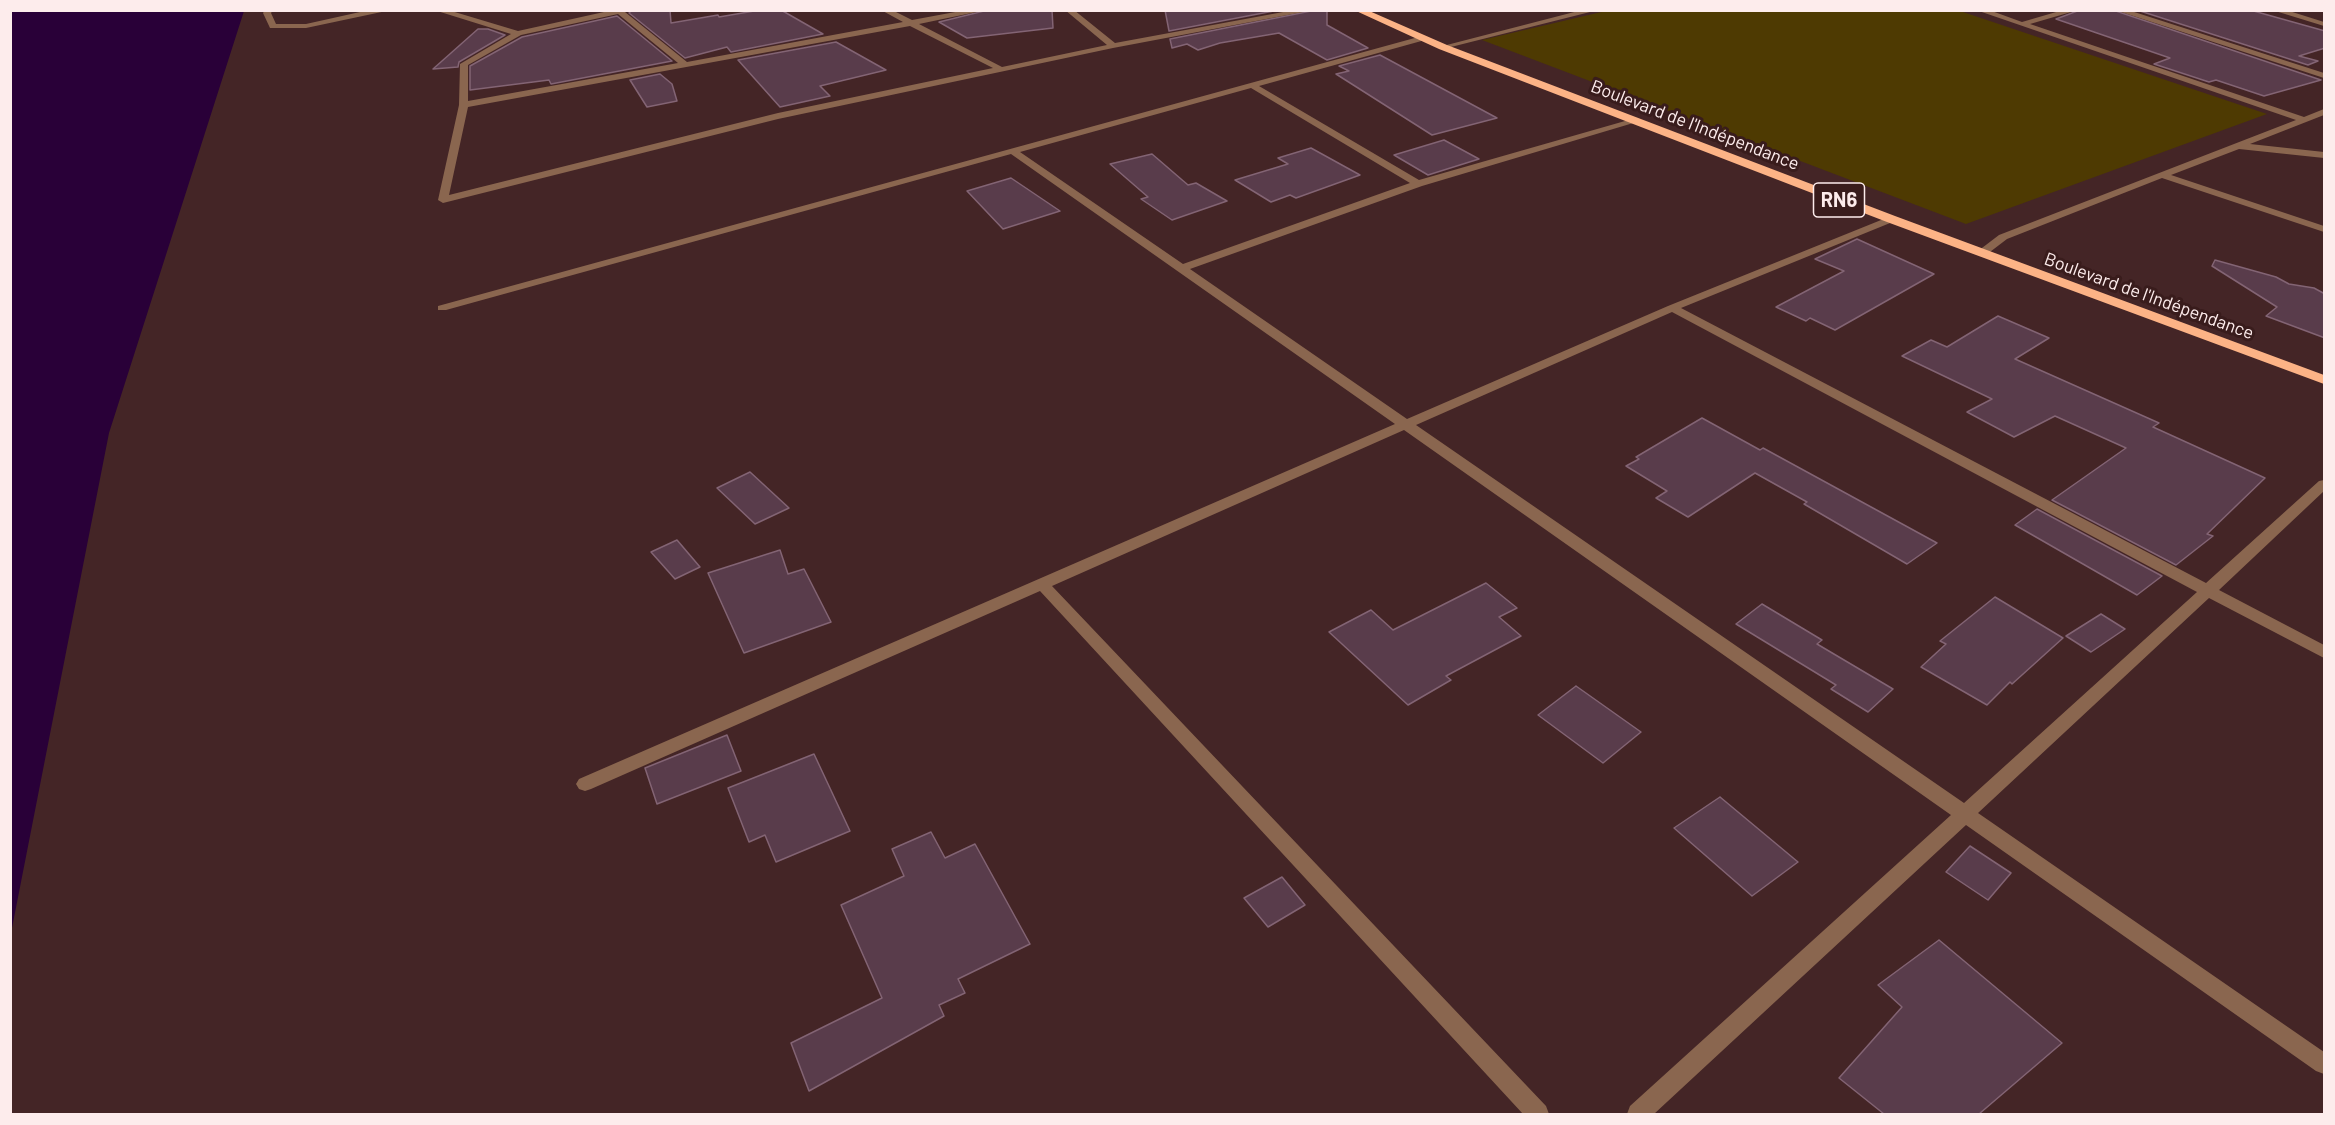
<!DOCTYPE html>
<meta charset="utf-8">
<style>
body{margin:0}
#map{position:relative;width:2335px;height:1125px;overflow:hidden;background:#442526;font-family:Barlow,sans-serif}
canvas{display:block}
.frame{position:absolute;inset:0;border:12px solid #fdecec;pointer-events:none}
</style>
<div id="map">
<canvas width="2335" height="1125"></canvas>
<div class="frame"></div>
</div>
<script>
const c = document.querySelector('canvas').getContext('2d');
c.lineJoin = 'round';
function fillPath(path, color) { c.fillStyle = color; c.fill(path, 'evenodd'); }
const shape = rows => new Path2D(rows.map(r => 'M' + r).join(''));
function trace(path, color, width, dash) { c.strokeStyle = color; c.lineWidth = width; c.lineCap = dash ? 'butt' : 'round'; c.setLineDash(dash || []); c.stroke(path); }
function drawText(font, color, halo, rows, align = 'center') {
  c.font = font + ' Barlow,sans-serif'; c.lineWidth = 6; c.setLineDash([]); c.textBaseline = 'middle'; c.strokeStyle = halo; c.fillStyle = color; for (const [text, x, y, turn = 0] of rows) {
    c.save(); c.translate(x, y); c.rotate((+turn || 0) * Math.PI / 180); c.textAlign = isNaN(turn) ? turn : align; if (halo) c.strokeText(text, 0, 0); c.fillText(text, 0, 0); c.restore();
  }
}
const green = shape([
 [1610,10,1960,11,2267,114,1966,224,1482,40]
]);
const water = shape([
 [11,10,244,11,109,433,11,933]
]);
const building = shape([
 [632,10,670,10,671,23,718,15,719,17,760,10,781,10,823,34,731,52,727,47,685,58,629,13,632,10],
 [988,10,1052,10,1053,28,967,38,939,22,988,10],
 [1165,10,1279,10,1169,31,1165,10],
 [1316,10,1327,10,1327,25,1368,48,1327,60,1279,33,1220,43,1198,50,1187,44,1172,48,1170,39,1316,10],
 [2080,10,2113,10,2321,80,2264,96,2216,80,2209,82,2154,64,2170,58,2056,19,2080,10],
 [2137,10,2250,10,2325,31,2325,48,2299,56,2318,61,2308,65,2137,10],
 [617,16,672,61,551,84,549,80,470,90,470,66,522,37,617,16],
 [478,29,488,29,505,35,459,62,458,67,433,69,478,29],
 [836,42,886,70,820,86,830,96,780,107,738,60,836,42],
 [1380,55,1497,118,1432,135,1336,74,1349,71,1339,66,1380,55],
 [660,74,672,84,677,101,647,107,630,80,660,74],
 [1444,140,1479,159,1428,175,1394,155,1444,140],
 [1311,148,1360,175,1296,198,1290,195,1271,202,1235,180,1288,164,1278,158,1311,148],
 [1152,154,1188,185,1196,183,1227,201,1172,220,1141,199,1148,197,1110,164,1152,154],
 [1011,178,1060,211,1003,229,967,191,1011,178],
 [1857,239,1934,274,1835,330,1810,318,1806,321,1776,307,1844,271,1815,259,1857,239],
 [2215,260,2276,277,2289,284,2314,288,2325,294,2325,338,2266,316,2277,307,2212,266,2215,260],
 [1998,316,2049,338,2015,359,2159,423,2153,427,2265,478,2207,534,2213,536,2176,565,2052,500,2126,448,2055,416,2014,437,1967,412,1992,399,1902,356,1931,340,1947,347,1998,316],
 [1702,418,1760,450,1763,448,1937,543,1907,564,1804,504,1807,502,1755,473,1688,517,1656,498,1667,491,1626,466,1639,459,1636,457,1702,418],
 [750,472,789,508,755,524,717,488,750,472],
 [2037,509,2162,576,2137,595,2015,525,2037,509],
 [677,540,700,567,675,579,651,552,677,540],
 [780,550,788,574,804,569,831,622,744,653,708,573,780,550],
 [1486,583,1517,608,1499,617,1521,636,1446,676,1451,680,1408,705,1329,632,1371,610,1393,630,1486,583],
 [1995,597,2063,638,2012,684,2010,682,1987,705,1921,667,1946,644,1940,641,1995,597],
 [1762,604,1822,640,1817,644,1893,689,1868,712,1831,689,1836,685,1736,624,1762,604],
 [2101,614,2125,629,2091,652,2066,636,2101,614],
 [1576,686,1641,732,1603,763,1538,715,1576,686],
 [727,735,741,771,657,804,645,768,727,735],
 [814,754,850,831,776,862,765,835,749,842,728,788,814,754],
 [1720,797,1798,862,1752,896,1674,828,1720,797],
 [931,832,945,858,975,844,1030,944,958,979,965,993,939,1005,944,1016,809,1091,791,1043,882,998,841,905,904,876,892,849,931,832],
 [1970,846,2011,873,1988,900,1946,872,1970,846],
 [1282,877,1305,905,1268,927,1244,898,1282,877],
 [1939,940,2062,1043,1979,1114,1884,1114,1839,1078,1902,1007,1878,985,1939,940]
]);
const street = shape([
 [265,10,273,10,271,13,276,24,306,24,369,10,391,10,306,28,270,28,263,13,265,10],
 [434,10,448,10,518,31,613,10,630,10,625,12,687,62,903,22,881,10,892,10,912,20,966,10,986,10,919,24,1002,67,1107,45,1065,10,1074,10,1115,43,1294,10,1314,10,1113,48,778,119,443,203,438,200,459,105,460,64,511,34,434,10],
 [618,14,678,63,468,101,468,65,521,35,618,14],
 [910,26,993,68,778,113,449,195,468,107,910,26],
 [1582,10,1598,10,1443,49,1439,47,1582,10],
 [1976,10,1989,10,2022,22,2063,10,2078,10,2030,24,2304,117,2324,109,2324,115,2250,144,2324,152,2324,158,2239,149,2171,175,2324,226,2324,232,2162,178,2007,239,1986,255,1978,255,1978,251,1999,235,2296,120,1976,10],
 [2115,10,2128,10,2324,73,2324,78,2115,10],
 [2272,10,2286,10,2324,22,2324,26,2272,10],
 [1422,36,1425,36,1425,40,1259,86,1419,180,1632,119,1640,121,1422,186,1190,269,1407,419,1668,306,1891,216,1896,219,1895,221,1681,308,2206,583,2319,481,2324,480,2324,491,2219,590,2324,645,2324,658,2209,598,1978,813,2324,1052,2324,1074,2316,1071,1966,825,1654,1114,1627,1114,1630,1106,1951,815,1404,430,1052,586,1546,1106,1549,1114,1523,1114,1040,591,591,789,585,791,579,789,576,784,579,779,1395,424,1011,154,446,310,438,310,438,306,1422,36],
 [1251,88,1410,183,1183,264,1020,152,1251,88],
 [1672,312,2197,592,1964,803,1416,425,1672,312]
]);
const highway = shape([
 [1354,10,1367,10,1447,45,1895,216,2324,375,2324,384,1887,222,1439,49,1354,10]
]);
const farStreetnames = [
 ["Boulevard de l'Indépendance",1695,125,21],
 ["Boulevard de l'Indépendance",2149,296,20]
];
const shields = [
 [1839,200,51]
];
const shieldNames = [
 ["RN6",1839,200]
];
fillPath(green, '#4e3a02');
fillPath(water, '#290038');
fillPath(building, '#593c4b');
trace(building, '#836474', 1.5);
fillPath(street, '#8a664f');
fillPath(highway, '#fcb386');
drawText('18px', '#fdecec', '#391c1c', farStreetnames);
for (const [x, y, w] of shields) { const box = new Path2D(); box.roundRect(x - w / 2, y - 17, w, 34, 4.5); c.fillStyle = '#391c1c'; c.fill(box); trace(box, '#fdecec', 1.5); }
drawText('bold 20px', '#fdecec', null, shieldNames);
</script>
